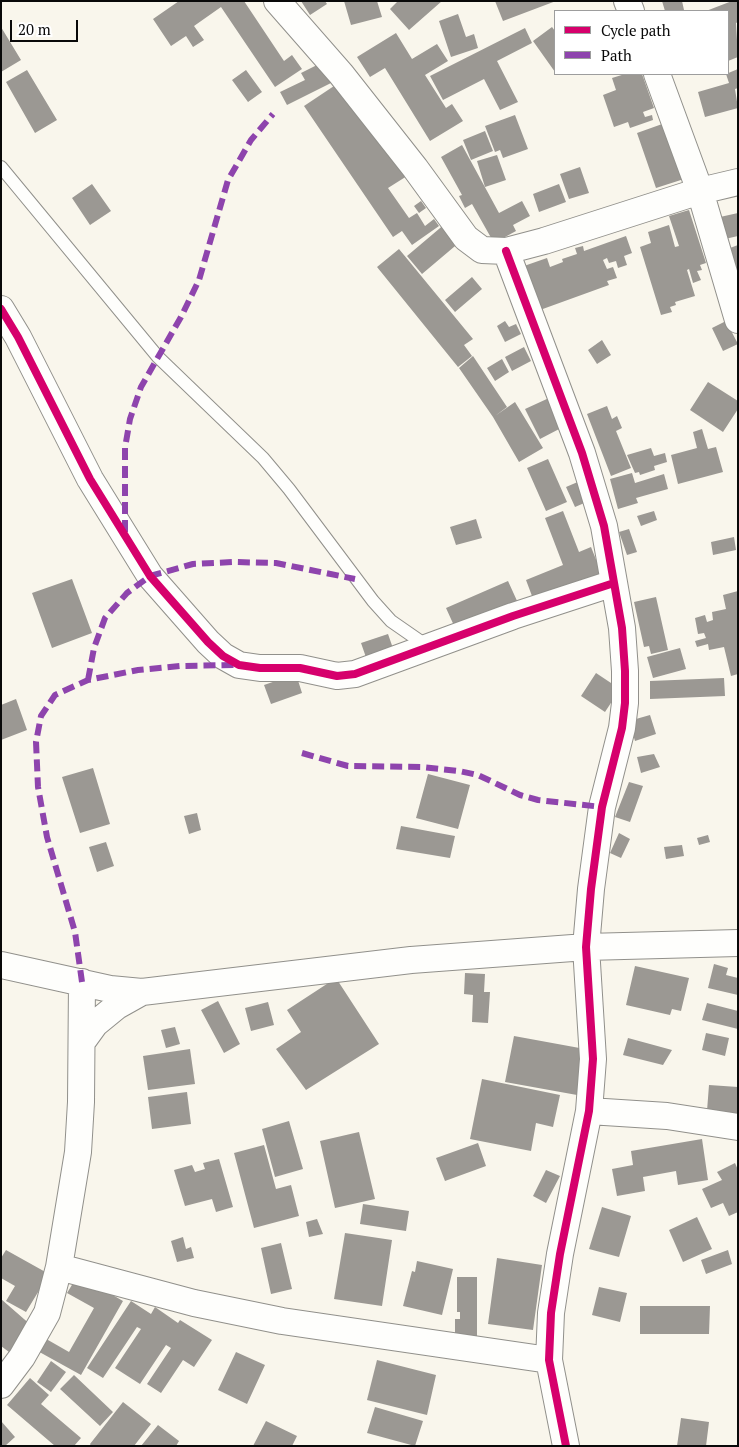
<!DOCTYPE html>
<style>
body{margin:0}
#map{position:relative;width:739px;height:1447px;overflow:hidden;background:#f9f6ec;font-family:"PT Serif",serif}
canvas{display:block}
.frame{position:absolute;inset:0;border:2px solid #090909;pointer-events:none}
.legend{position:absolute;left:554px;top:10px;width:175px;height:65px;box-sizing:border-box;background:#fff;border:1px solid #9d9d9d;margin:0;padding:6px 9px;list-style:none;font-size:15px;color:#090909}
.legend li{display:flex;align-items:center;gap:10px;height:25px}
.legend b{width:25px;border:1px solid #9d9d9d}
.scale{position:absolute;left:10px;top:20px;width:68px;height:22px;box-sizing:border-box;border:2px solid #090909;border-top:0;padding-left:6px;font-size:15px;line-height:18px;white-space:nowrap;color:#090909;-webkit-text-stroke:4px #fff;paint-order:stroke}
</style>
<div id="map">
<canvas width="739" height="1447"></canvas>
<div class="frame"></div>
<ul class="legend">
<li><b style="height:6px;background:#d6006c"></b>Cycle path</li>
<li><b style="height:6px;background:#8e44ad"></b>Path</li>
</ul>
<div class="scale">20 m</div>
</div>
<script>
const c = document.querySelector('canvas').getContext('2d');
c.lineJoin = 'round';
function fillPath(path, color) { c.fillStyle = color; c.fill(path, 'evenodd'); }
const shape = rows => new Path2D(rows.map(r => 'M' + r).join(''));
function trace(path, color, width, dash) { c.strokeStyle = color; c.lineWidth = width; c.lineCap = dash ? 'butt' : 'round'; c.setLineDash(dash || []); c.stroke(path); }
const building = shape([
 [179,1,244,1,284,61,292,55,302,69,275,87,221,7,194,26,204,40,193,47,186,36,171,46,153,19],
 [301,1,325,1,327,4,310,15],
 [344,1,377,1,382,17,351,25],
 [398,1,442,1,409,30,390,9],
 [495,1,556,1,503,21],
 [662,1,682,1,684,10,665,11],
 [732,1,738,1,738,22,736,23,738,57,728,61,728,11,706,11],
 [458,14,466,37,474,34,478,48,451,57,439,21],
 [1,27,21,60,1,72],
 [552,27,555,31,555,72,533,41],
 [525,28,532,43,497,61,518,102,500,110,484,79,443,100,430,76],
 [396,33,412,59,437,44,448,61,425,75,446,108,452,104,463,121,430,141,385,68,370,77,357,57],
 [323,62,333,82,287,105,280,92,305,80,301,73],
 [738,69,738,88,735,89,738,108,705,117,698,92,729,83,726,74],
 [27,70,57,120,35,133,6,82],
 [246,70,262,92,248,102,232,80],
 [625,74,642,74,654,108,643,112,645,117,652,115,653,120,630,128,628,122,614,127,603,95,616,90,612,78],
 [337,84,365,125,370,121,407,176,388,188,409,218,417,213,425,226,434,219,439,226,412,245,402,231,393,237,304,106],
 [515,115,528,149,503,158,500,150,495,152,485,126],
 [665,123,684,179,656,188,637,133],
 [485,131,493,151,471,160,463,140],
 [462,145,499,213,522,201,530,216,513,225,516,231,494,243,472,204,465,208,459,196,462,195,441,157],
 [497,155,506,180,485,187,477,161],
 [580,167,589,193,569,199,560,174],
 [92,184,111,211,90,225,72,198],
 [559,184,566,202,539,212,533,194],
 [421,201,426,208,419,213,414,206],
 [689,210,706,263,700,265,702,270,697,271,701,280,693,283,689,269,687,270,695,296,675,302,676,305,670,307,672,312,661,315,640,247,651,243,648,232,669,225,675,247,679,246,669,216],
 [738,213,738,236,725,239,720,217],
 [446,223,461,241,422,274,407,256],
 [626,236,632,253,624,256,627,265,618,268,616,261,609,263,607,258,603,260,607,269,613,267,617,278,607,281,609,285,540,310,524,266,547,258,550,267,563,262,562,259,577,254,575,248,583,246,584,251],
 [738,245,738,271,737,271,730,248],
 [399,249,473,339,464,345,472,356,458,367,377,267],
 [472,277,482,289,455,312,445,300],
 [505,321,509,327,516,324,521,334,505,342,497,326],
 [726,321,738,344,723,351,712,328],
 [602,340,611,355,597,364,588,350],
 [524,347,531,361,512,371,505,357],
 [473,356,507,407,495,416,515,402,543,448,519,462,493,417,459,368],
 [502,359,509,372,495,381,487,368],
 [708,382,738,401,738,409,723,432,690,410],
 [549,398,563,427,540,439,525,409],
 [607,406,612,419,617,416,622,428,616,431,631,468,611,476,587,414],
 [702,429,708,449,716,447,723,472,678,484,671,455,697,448,693,432],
 [651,448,654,456,665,453,667,462,654,466,655,470,640,475,639,472,635,473,627,455],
 [548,459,567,502,546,511,527,468],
 [632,473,635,483,664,474,668,489,636,498,638,503,618,509,610,479],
 [580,481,589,501,575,507,566,487],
 [563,511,579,552,591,547,603,577,535,604,526,580,563,565,545,518],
 [654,511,657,520,641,526,637,516],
 [476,519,482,538,456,545,450,527],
 [629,529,637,552,627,555,619,532],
 [734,537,736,550,713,555,711,542],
 [72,579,92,633,52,648,32,593],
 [508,581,518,603,456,630,446,608],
 [738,591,738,674,731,676,724,647,709,650,708,644,697,647,695,641,706,638,704,633,698,634,695,618,705,615,707,622,713,620,712,612,726,609,723,595],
 [656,597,668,650,651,654,649,646,644,647,634,602],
 [388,634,395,654,368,663,361,643],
 [680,648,686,669,653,678,647,657],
 [596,673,620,689,605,712,581,696],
 [296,674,302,693,271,704,264,685],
 [724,678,725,696,650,699,650,681],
 [16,699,27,730,1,740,1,705],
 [650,715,656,734,635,741,629,721],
 [654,754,660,767,641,773,637,757],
 [93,768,110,824,80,833,62,777],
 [428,774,470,785,458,829,416,818],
 [629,782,643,786,630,822,615,817],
 [197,813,201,830,189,834,184,816],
 [401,826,455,836,450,858,396,849],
 [619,833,630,839,621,858,610,853],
 [708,835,710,842,699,845,697,838],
 [106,842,114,866,97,872,89,847],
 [682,845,684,856,666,859,664,847],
 [714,964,728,968,726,975,738,978,738,995,708,988],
 [635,966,689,978,681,1011,672,1009,670,1015,626,1005],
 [465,973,485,974,484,992,490,992,488,1023,472,1022,473,995,464,994],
 [336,978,379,1044,306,1090,276,1049,301,1032,287,1010],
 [218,1001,240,1044,224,1053,201,1010],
 [268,1002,274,1025,251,1031,245,1008],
 [707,1003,738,1011,738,1029,702,1020],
 [175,1027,180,1044,166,1048,161,1030],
 [706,1033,729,1038,725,1056,702,1050],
 [514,1036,585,1049,577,1095,505,1082],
 [628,1038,672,1050,663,1065,623,1055],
 [190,1049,195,1084,148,1090,143,1056],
 [482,1079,560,1095,553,1127,536,1123,531,1151,470,1139],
 [709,1085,738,1087,738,1114,707,1111],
 [187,1092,191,1124,152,1129,148,1097],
 [289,1121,303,1169,275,1177,262,1129],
 [359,1132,375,1199,335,1208,320,1141],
 [702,1139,708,1180,678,1185,676,1171,643,1177,645,1191,617,1196,612,1169,633,1165,631,1151],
 [478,1143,486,1166,445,1181,436,1158],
 [264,1145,276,1189,291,1185,299,1216,254,1228,234,1153],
 [219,1159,233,1207,216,1212,212,1199,185,1206,174,1170,192,1165,195,1172,205,1169,203,1163],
 [735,1163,738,1170,738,1212,729,1216,723,1203,711,1208,702,1189,722,1180,717,1172],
 [546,1170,560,1176,546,1203,533,1196],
 [363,1204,409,1211,406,1231,360,1224],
 [602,1207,631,1216,619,1257,589,1249],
 [697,1217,712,1249,683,1262,669,1230],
 [317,1219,323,1234,309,1237,306,1222],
 [345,1233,392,1240,382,1306,334,1299],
 [183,1237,186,1249,191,1247,194,1258,177,1262,171,1241],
 [281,1243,292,1289,271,1294,261,1248],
 [6,1250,49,1274,26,1312,6,1301,15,1286,1,1278,1,1258],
 [728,1250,732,1264,706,1274,701,1260],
 [497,1258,542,1265,533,1330,488,1324],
 [417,1261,453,1269,442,1315,403,1306,412,1271,415,1272],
 [78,1275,123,1301,81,1375,34,1349,41,1336,69,1352,94,1308,67,1293],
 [457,1277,477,1277,477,1336,455,1336,455,1319,460,1319,460,1312,457,1312],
 [599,1287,627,1293,620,1322,592,1315],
 [1,1299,32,1326,9,1352,1,1346],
 [131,1301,151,1314,155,1307,178,1323,180,1320,212,1340,194,1367,183,1360,161,1393,147,1384,171,1348,166,1345,140,1384,115,1368,141,1329,137,1327,103,1378,87,1368],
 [640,1306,710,1306,709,1334,640,1334],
 [236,1352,265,1365,247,1404,218,1390],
 [377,1360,436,1375,427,1415,367,1400],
 [51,1361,66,1372,51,1392,37,1382],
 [74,1375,113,1412,100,1426,60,1389],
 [30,1378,49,1395,41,1404,81,1438,74,1446,55,1446,7,1405],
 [123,1402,151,1424,134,1446,91,1446,90,1444],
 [375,1407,423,1421,415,1446,367,1433],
 [681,1418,709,1422,706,1446,677,1446],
 [1,1421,15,1437,5,1446,1,1446],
 [266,1421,297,1436,292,1446,253,1446],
 [158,1425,179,1441,176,1446,141,1446]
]);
const service = shape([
 [1,167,158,357,263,458,289,489,373,601,391,621,427,646]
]);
const minor = shape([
 [277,1,341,74,415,168,466,238,482,250,506,251,544,241,700,191,738,182],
 [627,1,631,11],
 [657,74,700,191,738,320],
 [506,251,582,453,604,526,622,628,625,671,625,703,622,728,602,807,591,889,586,947,593,1059,589,1111,560,1254,551,1313,549,1360,566,1446],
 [1,309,18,337,90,479,150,576,208,642,223,656,239,665,260,668,300,668,337,676,355,674,513,616,614,583],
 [1,965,110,989,142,992,411,960,586,947,738,943],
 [82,1042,95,1024,117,1006,142,992],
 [589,1111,667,1116,738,1127],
 [59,1267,194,1303,282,1321,549,1360],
 [1,1385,22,1357,47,1313,59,1267,78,1152,81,1102,82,982]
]);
const quiet = shape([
 [125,532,125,448,130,419,141,387,181,317,199,280,228,180,251,140,273,114],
 [88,680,94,648,105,618,127,593,150,576,193,564,234,562,276,563,355,579],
 [302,753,348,766,421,767,459,771,478,775,520,795,538,800,602,807],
 [82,982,75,932,47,837,38,787,36,742,41,716,55,695,88,680,138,670,180,666,234,665]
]);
const cycleway = shape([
 [506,251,582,453,604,526,622,628,625,671,625,703,622,728,602,807,591,889,586,947,593,1059,589,1111,560,1254,551,1313,549,1360,566,1446],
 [1,309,18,337,90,479,150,576,208,642,223,656,239,665,260,668,300,668,337,676,355,674,513,616,614,583]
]);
fillPath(building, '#9b9893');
trace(service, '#91908b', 14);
trace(minor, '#91908b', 28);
trace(service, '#fefefc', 12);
trace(minor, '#fefefc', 26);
trace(quiet, '#8e44ad', 6, [12, 6]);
trace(cycleway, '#d6006c', 8);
</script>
